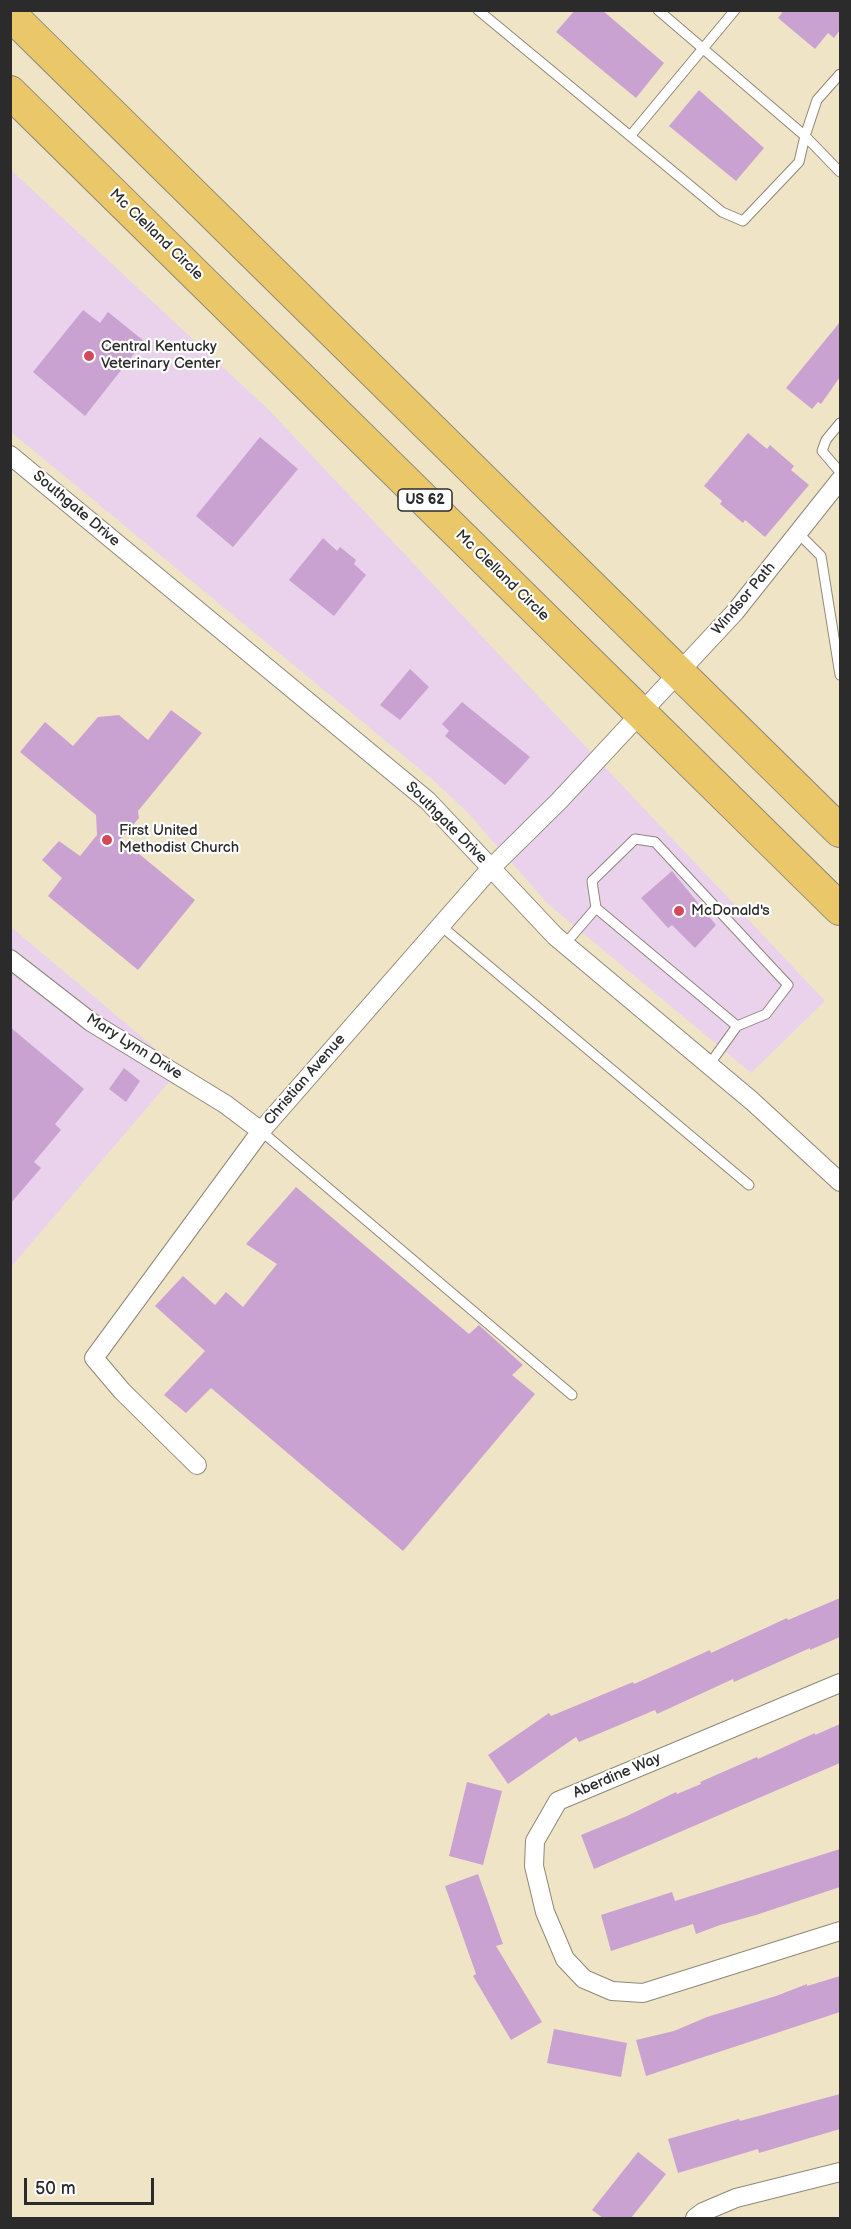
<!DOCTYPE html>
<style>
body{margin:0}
#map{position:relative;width:851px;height:2229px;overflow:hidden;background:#f0e4c7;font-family:"Balsamiq Sans",sans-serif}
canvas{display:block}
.frame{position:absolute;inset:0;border:12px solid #2b2b2b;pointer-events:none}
.scale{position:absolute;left:24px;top:2178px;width:130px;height:27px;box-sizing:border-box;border:3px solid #2b2b2b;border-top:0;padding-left:8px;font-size:18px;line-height:21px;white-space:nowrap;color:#2b2b2b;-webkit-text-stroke:4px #fff;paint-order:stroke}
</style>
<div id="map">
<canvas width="851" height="2229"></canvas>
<div class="frame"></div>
<div class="scale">50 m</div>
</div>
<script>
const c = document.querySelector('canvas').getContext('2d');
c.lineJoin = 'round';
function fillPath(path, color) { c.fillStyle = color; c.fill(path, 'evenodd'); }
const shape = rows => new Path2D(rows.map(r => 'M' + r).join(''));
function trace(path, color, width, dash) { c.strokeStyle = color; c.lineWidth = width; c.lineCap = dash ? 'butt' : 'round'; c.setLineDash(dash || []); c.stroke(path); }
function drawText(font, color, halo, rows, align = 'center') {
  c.font = font + ' "Balsamiq Sans",sans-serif'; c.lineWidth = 4.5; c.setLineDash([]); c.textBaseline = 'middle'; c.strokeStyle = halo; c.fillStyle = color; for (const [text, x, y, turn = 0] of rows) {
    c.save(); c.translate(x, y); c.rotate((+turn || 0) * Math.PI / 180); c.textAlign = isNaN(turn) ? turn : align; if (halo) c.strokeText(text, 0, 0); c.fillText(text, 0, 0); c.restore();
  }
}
const built = shape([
 [10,169,270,411,825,1001,751,1073,548,904,467,812,433,780,11,432],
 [11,927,180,1069,11,1267]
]);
const building = shape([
 [575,10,602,10,664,63,636,98,556,32],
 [784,10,840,10,840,30,834,38,828,33,815,49,778,18],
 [699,90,764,148,736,181,669,126],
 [83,310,100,323,108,312,144,341,85,416,33,372],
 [840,322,840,377,821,404,818,402,812,409,786,388],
 [748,433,767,449,770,445,794,466,791,470,809,485,765,537,745,520,743,523,720,504,722,501,704,486],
 [260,437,298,469,233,547,196,516],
 [323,538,337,551,340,547,356,560,354,564,366,575,334,616,289,580],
 [410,669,429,687,400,720,380,705],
 [462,702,530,757,505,785,445,736,449,731,442,724],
 [171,710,202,733,138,811,139,818,121,839,195,900,138,970,48,896,62,878,42,860,59,841,80,856,97,835,96,815,20,752,45,722,73,746,98,717,119,715,148,740],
 [672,871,716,925,695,948,672,925,668,928,641,898],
 [10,1027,84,1089,55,1124,61,1130,34,1162,41,1168,10,1204],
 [124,1068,140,1081,126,1102,109,1089],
 [296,1187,469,1334,479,1325,523,1365,512,1375,535,1394,403,1551,211,1388,186,1413,164,1395,205,1351,155,1306,183,1276,215,1305,226,1292,243,1307,277,1264,246,1244],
 [840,1598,840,1637,810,1650,810,1648,734,1682,733,1679,657,1714,655,1710,579,1742,576,1737,508,1784,488,1755,549,1713,551,1716,633,1682,634,1684,710,1650,711,1653,787,1618,788,1620],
 [840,1724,840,1763,594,1869,581,1835,627,1816,676,1792,677,1794,701,1784,700,1782,757,1757,758,1759,815,1733,815,1735],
 [467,1782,502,1791,483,1865,449,1856],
 [840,1849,840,1887,756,1915,720,1925,696,1934,693,1924,611,1951,601,1915,672,1892,675,1901],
 [478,1874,503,1944,496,1946,542,2022,511,2040,473,1976,476,1974,445,1886],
 [840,1976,840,2012,646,2076,636,2040,674,2031,707,2017,776,1996,807,1984,807,1986],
 [554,2029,627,2043,621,2077,547,2063],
 [840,2094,840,2129,759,2153,758,2149,678,2173,668,2139,739,2119,740,2121],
 [638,2152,666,2174,631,2218,603,2218,592,2210]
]);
const service = shape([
 [478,10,722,212,743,221,799,162,805,136,817,100,840,74],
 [658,10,805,136,840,172],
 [631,135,735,10],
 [840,423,826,440,822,451,840,472],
 [798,533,821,556,840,675],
 [596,908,737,1026],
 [440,925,749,1185],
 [565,944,596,908,592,881,635,839,655,842,788,985,766,1014,737,1026,709,1065],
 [261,1131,572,1395]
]);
const minor = shape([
 [10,455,428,801,555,936,752,1101,840,1182],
 [10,959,91,1022,225,1104,261,1131],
 [197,1465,122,1391,94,1358,261,1131,491,868,559,801,735,612,840,480],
 [840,1683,558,1801,535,1841,534,1866,545,1912,565,1959,584,1979,612,1991,643,1993,840,1931],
 [695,2218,703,2212,736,2198,840,2172]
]);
const trunk = shape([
 [10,14,840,831],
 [10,92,840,909]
]);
const markers = [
 [89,356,6,"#d1495b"],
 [107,840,6,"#d1495b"],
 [679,911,6,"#d1495b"]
];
const shields = [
 [425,500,54]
];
const shieldNames = [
 ["US 62",425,500]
];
const streetNames = [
 ["Mc Clelland Circle",156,235,44],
 ["Southgate Drive",76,509,40],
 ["Mc Clelland Circle",502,576,44],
 ["Windsor Path",744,599,-50],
 ["Southgate Drive",446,823,45],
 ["Mary Lynn Drive",134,1047,32],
 ["Christian Avenue",305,1080,-49],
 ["Aberdine Way",617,1776,-23]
];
const poiNames = [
 ["Central Kentucky",101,347],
 ["Veterinary Center",101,364],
 ["First United",119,831],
 ["Methodist Church",119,848],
 ["McDonald's",691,911]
];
fillPath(built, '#ead1ec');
fillPath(building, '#caa2d2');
trace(service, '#8e8879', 11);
trace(minor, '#8e8879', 20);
trace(trunk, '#8e8879', 34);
trace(service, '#fff', 9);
trace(minor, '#fff', 18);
trace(trunk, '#eac769', 32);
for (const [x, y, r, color] of markers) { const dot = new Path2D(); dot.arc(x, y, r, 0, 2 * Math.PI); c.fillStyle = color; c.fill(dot); trace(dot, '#fff', 2); }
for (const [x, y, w] of shields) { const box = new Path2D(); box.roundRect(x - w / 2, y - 11, w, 22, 4.5); c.fillStyle = '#fff'; c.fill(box); trace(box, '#2b2b2b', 1.5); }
drawText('bold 14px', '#2b2b2b', null, shieldNames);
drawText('15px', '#2b2b2b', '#fff', streetNames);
drawText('15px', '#2b2b2b', '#fff', poiNames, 'left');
</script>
